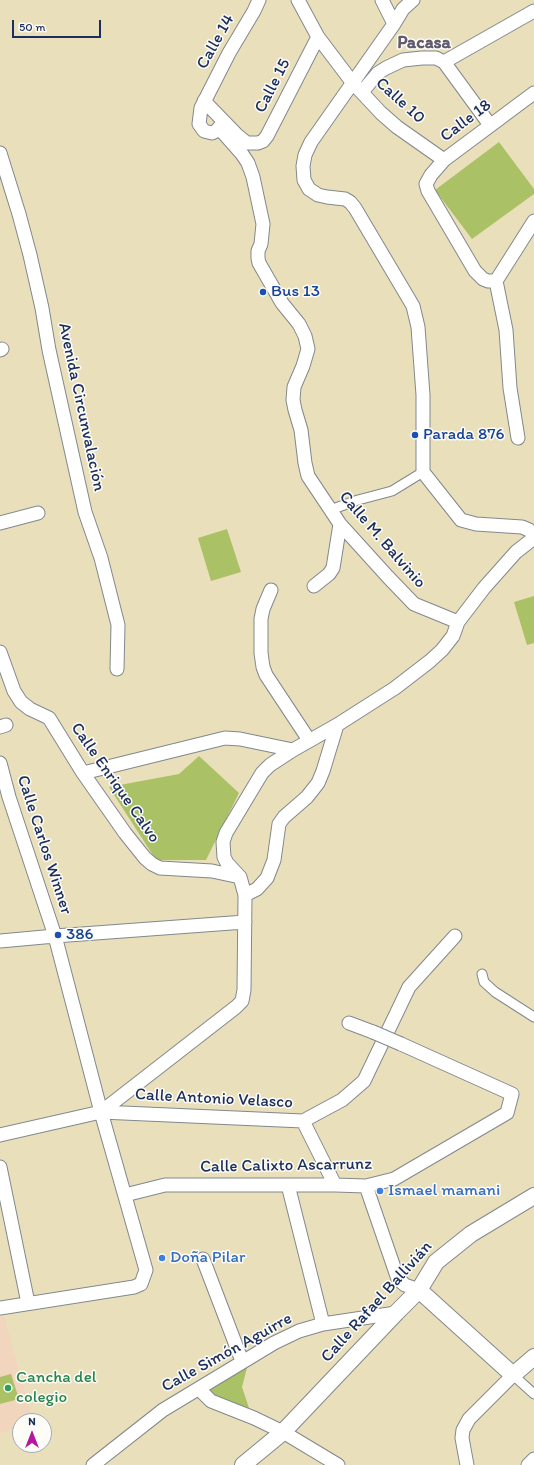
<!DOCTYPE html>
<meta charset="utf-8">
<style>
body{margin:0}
#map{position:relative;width:534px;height:1465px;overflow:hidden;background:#e9e0bb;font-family:Itim,sans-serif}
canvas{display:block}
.north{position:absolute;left:12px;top:1413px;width:40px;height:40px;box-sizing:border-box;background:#fdfcf7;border:1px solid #a3aaba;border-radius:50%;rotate:0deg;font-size:11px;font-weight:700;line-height:16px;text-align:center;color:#1b2f5e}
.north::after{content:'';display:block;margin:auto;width:14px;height:18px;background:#b5179e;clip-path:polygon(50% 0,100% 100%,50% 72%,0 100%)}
.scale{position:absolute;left:12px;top:20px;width:89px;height:18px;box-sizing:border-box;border:2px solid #1b2f5e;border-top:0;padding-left:5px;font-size:12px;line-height:14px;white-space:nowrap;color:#1b2f5e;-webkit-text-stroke:3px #fdfcf7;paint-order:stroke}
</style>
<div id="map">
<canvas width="534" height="1465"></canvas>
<div class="north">N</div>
<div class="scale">50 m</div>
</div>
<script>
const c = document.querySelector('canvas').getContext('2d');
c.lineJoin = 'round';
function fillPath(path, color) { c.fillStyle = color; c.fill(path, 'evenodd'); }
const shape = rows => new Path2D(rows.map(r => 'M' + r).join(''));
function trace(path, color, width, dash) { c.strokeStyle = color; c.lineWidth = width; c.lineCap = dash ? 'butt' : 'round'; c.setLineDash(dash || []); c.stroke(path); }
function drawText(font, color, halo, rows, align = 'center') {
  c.font = font + ' Itim,sans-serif'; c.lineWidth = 3; c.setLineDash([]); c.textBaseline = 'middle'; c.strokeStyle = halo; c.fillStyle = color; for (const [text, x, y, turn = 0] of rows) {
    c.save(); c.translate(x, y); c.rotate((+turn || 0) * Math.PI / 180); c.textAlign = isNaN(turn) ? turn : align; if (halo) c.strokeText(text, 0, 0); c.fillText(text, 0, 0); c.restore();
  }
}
const built = shape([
 [4,1316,33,1421,20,1421,20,1427,0,1433,0,1317]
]);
const green = shape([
 [499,142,534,189,534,194,472,239,435,190],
 [227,529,241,572,211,581,198,538],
 [534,596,534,643,527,645,514,602],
 [199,756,239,793,206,860,156,860,109,787,179,774],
 [248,1364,242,1387,250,1411,214,1398,210,1391,215,1384],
 [11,1374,19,1399,0,1404,0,1377]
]);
const pedestrian = shape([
 [330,510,358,500,392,491,423,472],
 [482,974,484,982,495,992,534,1017],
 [513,1375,534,1394]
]);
const minor = shape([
 [298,0,318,37,352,82,381,113,397,127,444,160],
 [382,0,394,24],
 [413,0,403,9,394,24,311,142,305,155,303,166,304,180,309,189,318,195,327,197,345,199,350,202,355,208,413,306,418,327,423,395,423,472,461,520,476,524,522,527,529,530,534,535],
 [444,62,490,125],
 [362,92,378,73,386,68,403,60,422,58,436,58,444,62,534,11],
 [204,101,237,135,247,143,258,143,263,141,267,136,318,37],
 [224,122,216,131,212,133,204,131,199,124,201,108,229,53,254,11,259,0],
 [219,128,242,154,248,163,253,177,263,224,261,244,258,251,258,258,259,263,282,303,299,324,305,336,308,349,303,366,294,387,293,400,295,410,301,430,305,463,308,476,340,524,388,577,414,604,458,622],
 [0,153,19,214,30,255,42,308,49,350,85,512,101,558,118,625,117,669],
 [496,281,488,281,483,279,475,271,428,191,426,184,431,175,444,160,534,93],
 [0,350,2,349],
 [518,438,510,388,506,330,496,281,534,221],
 [0,523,38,513],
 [314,586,329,574,333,568,340,524],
 [271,590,263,609,261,619,261,653,263,667,266,675,309,740],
 [0,652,14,691,21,702,30,709,49,718,83,773,125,833,145,858,152,864,160,868,212,871,240,877],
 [0,727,6,725],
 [0,763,9,797,55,936,101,1112,146,1270,141,1284,134,1287,0,1308],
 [83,773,225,738,240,739,293,750],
 [245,895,257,889,267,878,274,860,279,824,284,817,307,797,318,783,323,771,337,725],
 [0,941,55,936,245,922],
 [349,1023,373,1032],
 [101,1112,236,1007,242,1001,244,990,245,895,240,877,227,863,224,857,223,842,226,833,262,773,270,765,293,750,337,725,395,688,430,661,442,650,453,636,458,622,484,588,516,552,534,538],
 [303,1121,335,1185],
 [0,1135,101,1112,303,1121,342,1100,364,1081,409,987,455,936],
 [0,1167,28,1303],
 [288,1185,323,1324],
 [366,1186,398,1279,405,1285,419,1290],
 [125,1195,165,1185,335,1185,366,1186,394,1179,507,1113,512,1094,401,1044],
 [203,1259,242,1361],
 [199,1389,211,1401,254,1418,283,1432,338,1465],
 [93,1465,163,1410,274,1343,299,1331,323,1324,396,1313],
 [467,1465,462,1438,463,1430,469,1419,513,1375],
 [528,1465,534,1459]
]);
const tertiary = shape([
 [419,1290,513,1375,534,1357],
 [243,1465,283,1432,396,1313,419,1290,436,1262,471,1234,534,1196]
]);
const minorBridge = shape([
 [373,1032,401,1044]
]);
const markers = [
 [263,292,4,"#1a4fb4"],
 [415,435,4,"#1a4fb4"],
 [58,935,4,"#1a4fb4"],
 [380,1191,4,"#3f7fe0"],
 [162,1258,4,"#3f7fe0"],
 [8,1388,4,"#2e9e5b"]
];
const streetNames = [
 ["Calle 14",216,42,-61],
 ["Calle 15",273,86,-63],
 ["Calle 10",400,101,42],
 ["Calle 18",466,121,-37],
 ["Avenida Circunvalación",81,407,78],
 ["Calle M. Balvinio",382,540,49],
 ["Calle Enrique Calvo",115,783,55],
 ["Calle Carlos Winner",44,845,72],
 ["Calle Antonio Velasco",214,1099,3],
 ["Calle Calixto Ascarrunz",286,1166,-1],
 ["Calle Rafael Ballivián",377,1302,-48],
 ["Calle Simón Aguirre",227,1353,-29]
];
const transitNames = [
 ["Bus 13",271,292],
 ["Parada 876",423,435],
 ["386",66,935]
];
const shopNames = [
 ["Ismael mamani",388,1191],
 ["Doña Pilar",170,1258]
];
const leisureNames = [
 ["Cancha del",16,1378],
 ["colegio",16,1398]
];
const neighbourhoodNames = [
 ["Pacasa",424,43]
];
fillPath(built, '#f1d5bd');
fillPath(green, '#abc165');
trace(pedestrian, '#82888c', 11);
trace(minor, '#82888c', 15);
trace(tertiary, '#82888c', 18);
trace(pedestrian, '#fff', 9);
trace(minor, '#fff', 13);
trace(tertiary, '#fff', 16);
trace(minorBridge, '#82888c', 15, []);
trace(minorBridge, '#fff', 13);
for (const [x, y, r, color] of markers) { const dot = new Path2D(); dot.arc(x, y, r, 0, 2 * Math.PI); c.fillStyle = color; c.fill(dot); trace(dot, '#fdfcf7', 1.5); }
drawText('17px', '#1b2f5e', '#fdfcf7', streetNames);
drawText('17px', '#164399', '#fdfcf7', transitNames, 'left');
drawText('17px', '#366cbe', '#fdfcf7', shopNames, 'left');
drawText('17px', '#27864d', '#fdfcf7', leisureNames, 'left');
drawText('bold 18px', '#605b6f', '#fdfcf7', neighbourhoodNames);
</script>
